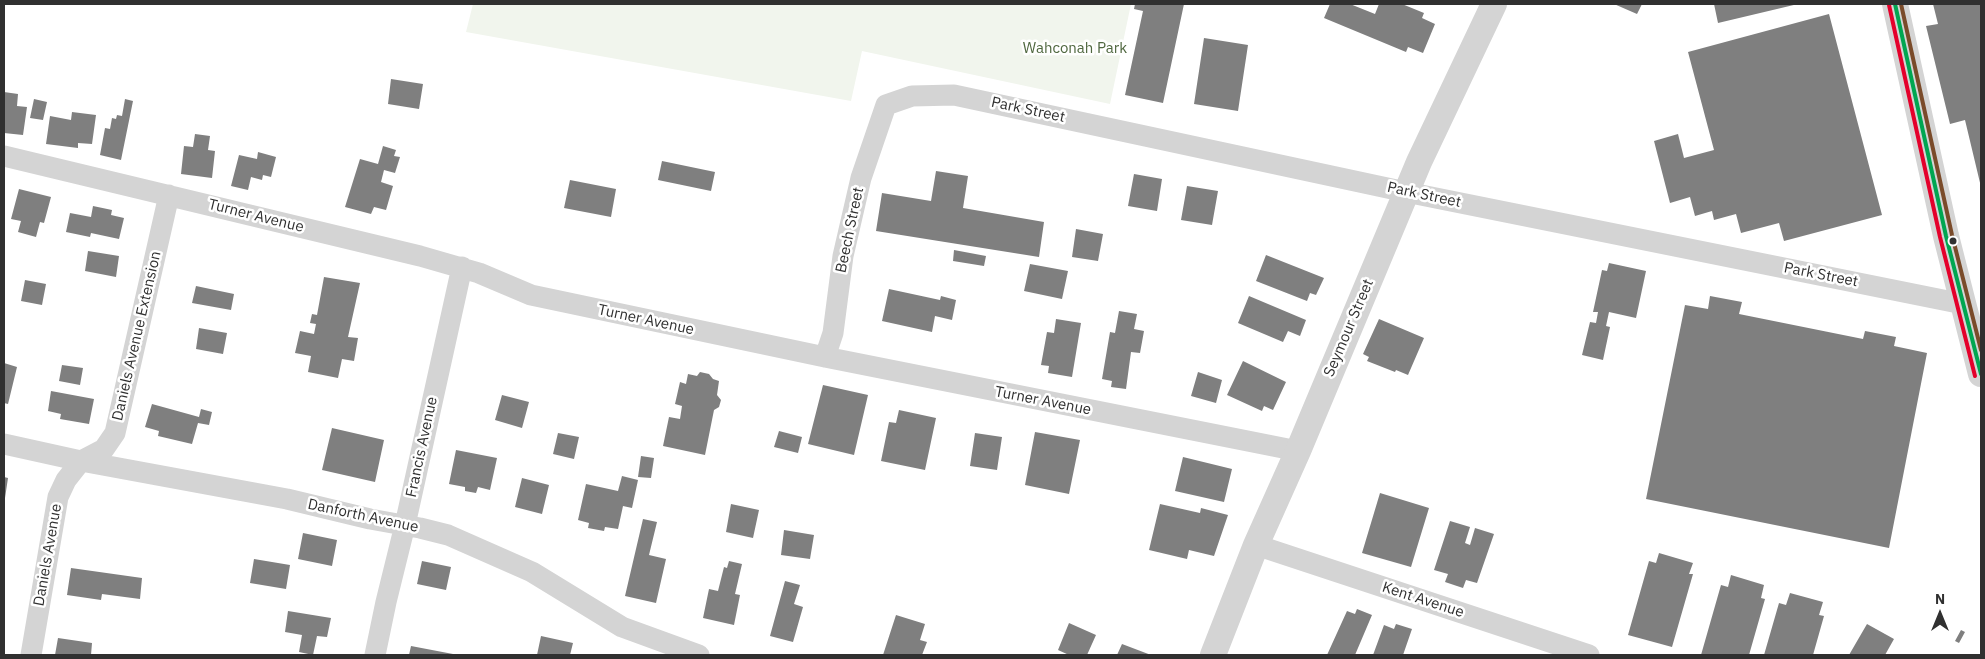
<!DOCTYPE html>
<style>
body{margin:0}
#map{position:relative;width:1985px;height:659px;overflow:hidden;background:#fff;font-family:"IBM Plex Sans",sans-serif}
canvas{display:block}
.frame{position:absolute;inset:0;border:5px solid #303030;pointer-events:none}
.north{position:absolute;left:1915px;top:589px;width:50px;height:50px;-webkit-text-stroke:4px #fff;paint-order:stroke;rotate:0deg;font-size:14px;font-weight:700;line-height:20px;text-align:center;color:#303030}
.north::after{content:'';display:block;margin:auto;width:18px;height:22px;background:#303030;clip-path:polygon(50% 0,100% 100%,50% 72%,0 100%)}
</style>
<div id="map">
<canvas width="1985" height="659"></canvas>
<div class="frame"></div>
<div class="north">N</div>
</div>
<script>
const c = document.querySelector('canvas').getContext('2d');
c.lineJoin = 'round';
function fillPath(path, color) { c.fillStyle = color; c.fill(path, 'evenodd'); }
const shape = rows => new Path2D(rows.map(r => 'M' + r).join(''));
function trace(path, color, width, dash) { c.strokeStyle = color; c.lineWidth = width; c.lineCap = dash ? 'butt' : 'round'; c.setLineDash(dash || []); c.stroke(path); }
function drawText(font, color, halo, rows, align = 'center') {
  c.font = font + ' "IBM Plex Sans",sans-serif'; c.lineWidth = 5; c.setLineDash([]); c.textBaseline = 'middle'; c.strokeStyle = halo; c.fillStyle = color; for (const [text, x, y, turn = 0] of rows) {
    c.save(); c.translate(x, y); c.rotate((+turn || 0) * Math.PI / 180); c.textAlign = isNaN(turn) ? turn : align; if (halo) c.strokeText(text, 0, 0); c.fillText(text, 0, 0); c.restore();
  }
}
const green = shape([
 [473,4,1131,4,1110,104,862,51,851,101,466,32]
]);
const building = shape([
 [1135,4,1184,4,1163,103,1125,95,1143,11,1134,9],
 [1330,4,1350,4,1375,14,1379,4,1402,4,1424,13,1422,18,1435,24,1423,53,1408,47,1406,52,1324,18],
 [1614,4,1642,4,1637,14],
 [1714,4,1798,4,1718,23],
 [1933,4,1981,4,1981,187,1965,120,1950,124,1926,26,1938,24],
 [1829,14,1882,215,1784,241,1779,223,1741,233,1736,214,1714,220,1712,211,1695,216,1690,197,1670,203,1654,141,1678,134,1684,158,1714,150,1688,52],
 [1204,38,1248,45,1238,111,1194,104],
 [391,79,423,84,419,109,388,104],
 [4,92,18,94,17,106,27,107,23,135,4,133],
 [34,99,47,102,43,120,30,118],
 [125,99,133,101,121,160,100,155,105,128,110,129,112,118,116,119,117,115,122,116],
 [72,112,96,115,92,144,78,143,78,148,46,144,50,116,71,120],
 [195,134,210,136,208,150,215,151,212,178,181,174,184,146,193,147],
 [383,146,396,150,394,156,400,157,395,173,384,170,381,182,393,186,386,210,374,207,371,214,345,207,360,159,378,164],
 [258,152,276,157,271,177,263,175,262,180,251,177,248,190,231,186,239,155,257,159],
 [662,161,715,172,711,191,658,180],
 [936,171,968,176,963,208,1044,222,1039,257,876,231,882,193,931,201],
 [1134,174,1162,179,1157,211,1128,206],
 [570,180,616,189,611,217,564,208],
 [1187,186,1218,191,1212,225,1181,220],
 [19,189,51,197,44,223,40,222,36,237,18,232,21,221,11,219],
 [93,206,112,210,111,215,124,218,119,239,91,233,90,237,66,232,70,213,91,217],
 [1076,229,1103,234,1098,261,1072,257],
 [954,250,986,256,984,266,953,261],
 [88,251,119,256,116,277,85,271],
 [1266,255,1324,278,1316,295,1310,293,1307,301,1256,281],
 [1609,263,1646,271,1636,318,1609,312,1606,326,1610,327,1603,360,1582,355,1590,322,1596,323,1598,312,1593,312,1602,270,1607,271],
 [1030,264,1068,271,1062,299,1024,291],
 [324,277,360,283,348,337,358,338,354,361,342,359,338,378,308,372,311,356,295,353,300,331,314,334,316,324,310,323,312,314,317,315],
 [25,280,46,284,42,305,21,301],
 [196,286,234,294,231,310,192,303],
 [889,289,940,300,941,296,956,300,952,320,935,316,932,332,882,321],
 [1249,296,1306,320,1300,336,1288,331,1283,342,1238,323],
 [1710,296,1742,302,1739,314,1863,339,1865,331,1896,337,1894,346,1927,353,1889,548,1646,499,1685,305,1708,309],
 [1119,311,1137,314,1134,329,1144,331,1140,353,1131,352,1126,389,1111,387,1112,381,1102,379,1110,332,1115,333],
 [1056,319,1081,323,1072,377,1048,373,1049,366,1041,365,1047,332,1054,333],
 [1379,319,1424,338,1408,375,1396,370,1395,372,1367,361,1369,357,1363,354],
 [199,328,227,333,223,354,196,349],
 [1243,361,1286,382,1273,410,1264,406,1262,411,1227,395],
 [4,363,17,367,8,404,4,403],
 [62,365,83,368,80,385,59,381],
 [700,372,709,374,713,379,719,381,717,395,721,400,719,407,714,410,705,455,663,446,669,417,680,419,682,406,675,404,680,382,686,384,688,374,697,376],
 [1198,372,1222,380,1216,403,1191,396],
 [823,385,868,395,854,455,808,444],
 [51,391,94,399,89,424,60,419,61,414,48,411],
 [502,395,529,402,522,428,495,420],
 [152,404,199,417,201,409,212,412,209,425,198,423,192,444,158,436,159,431,145,427],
 [899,410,936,418,925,470,881,461,889,422,896,423],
 [332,428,384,440,375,482,322,470],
 [779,431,802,437,798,453,774,447],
 [1035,432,1080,440,1069,494,1025,485],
 [558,433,579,437,574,459,553,454],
 [975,433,1002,437,997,470,970,466],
 [456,450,497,458,490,490,478,487,476,493,465,491,465,487,449,484],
 [641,456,654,458,651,478,638,477],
 [1183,457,1232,469,1224,502,1175,491],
 [622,476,638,480,632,508,623,506,618,529,605,527,604,531,588,528,589,523,578,520,586,484,618,491],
 [4,477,8,478,5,498,4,498],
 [522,478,549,485,542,514,515,507],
 [1380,493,1429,508,1411,567,1362,553],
 [731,504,759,510,753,538,726,532],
 [1160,504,1200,513,1201,508,1228,515,1214,556,1189,550,1187,559,1149,550],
 [643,519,657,522,649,555,666,559,656,603,625,596],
 [1450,521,1470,527,1465,543,1470,545,1475,528,1494,534,1477,583,1466,580,1463,588,1445,582,1448,574,1434,570],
 [784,530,814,535,810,559,781,555],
 [303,533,337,540,332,566,298,559],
 [1659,553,1693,563,1689,574,1693,574,1672,647,1628,635,1649,561,1656,563],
 [254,559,290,565,286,589,250,583],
 [422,561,451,567,446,590,417,584],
 [729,561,742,564,735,594,740,595,734,625,703,618,709,589,718,591,724,567,727,568],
 [71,568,142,578,140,599,102,594,101,600,67,595],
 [1731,575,1764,585,1761,598,1765,599,1749,655,1701,655,1721,585,1728,587],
 [785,581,800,585,794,604,803,607,793,642,770,636],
 [1790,593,1823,602,1819,615,1824,616,1813,655,1764,655,1779,603,1786,605],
 [1357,609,1372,615,1355,655,1327,655,1347,611,1355,614],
 [288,611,331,618,327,637,317,636,313,655,299,652,302,635,285,632],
 [896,615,925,624,920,640,927,642,922,655,883,655],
 [1069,623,1096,635,1087,655,1069,655,1058,650],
 [1396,624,1412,629,1403,655,1373,655,1384,625,1394,629],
 [1867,624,1894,639,1885,655,1849,655],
 [1961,630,1965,632,1959,643,1955,641],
 [541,636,573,643,570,655,537,655],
 [58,638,92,643,91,655,55,655],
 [1122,644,1151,655,1117,655],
 [411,646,453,654,453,655,409,655]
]);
const minor = shape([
 [4,156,420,256,479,273,531,295,825,357,1298,451],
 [825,357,833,333,843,256,861,178,886,105,912,96,954,95,1406,192,1963,304],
 [4,444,81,461,287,499,370,519,420,528,448,535,532,572,622,627,699,655],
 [1256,545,1589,655],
 [31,655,58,497,66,480,81,461,104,449,115,433,169,195],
 [375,655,386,602,405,525,462,267]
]);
const tertiary = shape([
 [1895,4,1946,236,1981,374],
 [1213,655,1256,545,1298,451,1419,162,1494,4]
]);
const bus1 = shape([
 [1895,4,1946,236,1981,374]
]);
const bus2 = shape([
 [1889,5,1940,237,1975,376]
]);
const bus3 = shape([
 [1901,4,1952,235,1981,350]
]);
const markers = [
 [1953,241,4.5,"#303030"]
];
const parkNames = [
 ["Wahconah Park",1075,49]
];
const streetNames = [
 ["Park Street",1028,110,12],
 ["Park Street",1424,195,12],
 ["Turner Avenue",256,216,14],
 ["Beech Street",850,230,-78],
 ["Park Street",1821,275,11],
 ["Turner Avenue",646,320,12],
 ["Seymour Street",1349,328,-67],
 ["Daniels Avenue Extension",137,336,-77],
 ["Turner Avenue",1043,401,11],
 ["Francis Avenue",422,447,-78],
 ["Danforth Avenue",363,516,12],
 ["Daniels Avenue",48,555,-80],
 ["Kent Avenue",1423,600,18]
];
fillPath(green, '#f1f5ed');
fillPath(building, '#7f7f7f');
trace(minor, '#d4d4d4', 21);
trace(tertiary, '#d4d4d4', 26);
trace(bus1, '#00a651', 4);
trace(bus2, '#e4002b', 4);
trace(bus3, '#7a4b2a', 4);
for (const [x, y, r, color] of markers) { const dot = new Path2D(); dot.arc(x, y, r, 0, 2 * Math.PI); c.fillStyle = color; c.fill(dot); trace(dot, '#fff', 2); }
drawText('15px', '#506840', '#fff', parkNames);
drawText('15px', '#303030', '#fff', streetNames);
</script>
